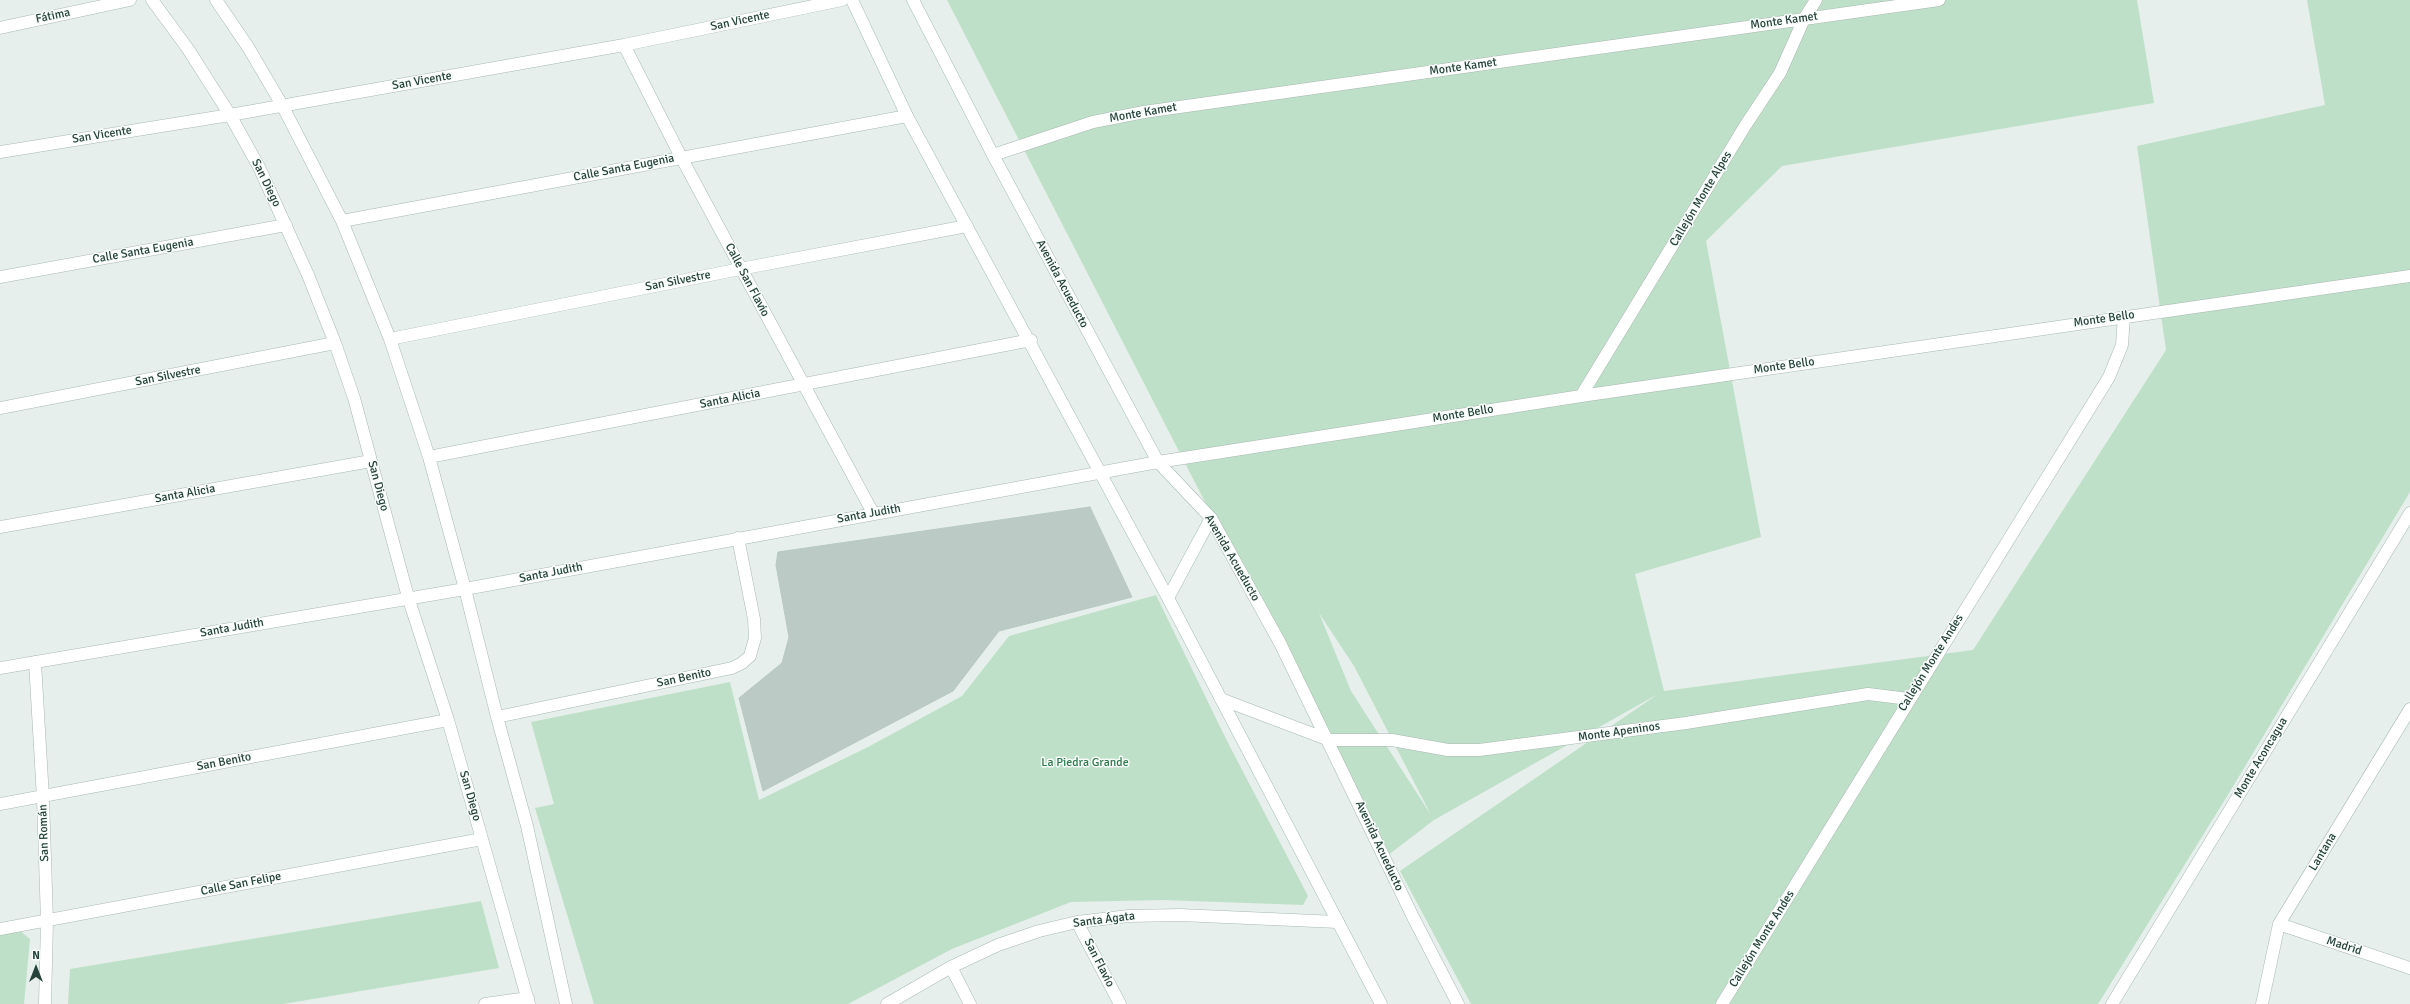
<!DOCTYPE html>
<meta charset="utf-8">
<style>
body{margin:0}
#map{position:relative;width:2410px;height:1004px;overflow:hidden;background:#e6efeb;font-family:Signika,sans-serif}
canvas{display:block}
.north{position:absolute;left:16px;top:948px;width:40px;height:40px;-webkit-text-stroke:3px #f7fbf9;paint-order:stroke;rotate:0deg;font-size:11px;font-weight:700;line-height:16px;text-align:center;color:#24423a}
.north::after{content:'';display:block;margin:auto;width:14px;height:18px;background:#24423a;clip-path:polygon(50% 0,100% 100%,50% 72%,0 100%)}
</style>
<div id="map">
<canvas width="2410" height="1004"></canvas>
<div class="north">N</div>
</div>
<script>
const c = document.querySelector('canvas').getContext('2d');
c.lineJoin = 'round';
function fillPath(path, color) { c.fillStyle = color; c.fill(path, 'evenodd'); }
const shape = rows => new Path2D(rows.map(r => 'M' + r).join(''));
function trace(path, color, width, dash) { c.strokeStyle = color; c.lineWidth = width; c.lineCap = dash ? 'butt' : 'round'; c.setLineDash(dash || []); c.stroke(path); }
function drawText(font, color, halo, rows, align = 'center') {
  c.font = font + ' Signika,sans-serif'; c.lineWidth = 3; c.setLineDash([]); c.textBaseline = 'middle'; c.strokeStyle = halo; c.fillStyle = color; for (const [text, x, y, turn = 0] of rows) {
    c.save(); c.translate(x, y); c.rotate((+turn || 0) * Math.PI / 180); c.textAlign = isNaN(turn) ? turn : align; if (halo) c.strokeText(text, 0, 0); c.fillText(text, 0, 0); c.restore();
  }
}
const green = shape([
 [947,0,2137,0,2154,103,1782,166,1706,241,1761,537,1635,574,1664,691,1973,650,2166,350,2137,146,2325,105,2307,0,2410,0,2410,492,2226,798,2098,1004,1471,1004,1400,871,1658,694,1434,820,1387,856],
 [1319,613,1354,666,1431,815,1351,691],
 [1156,595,1227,741,1308,896,1303,905,1163,900,1071,902,952,949,848,1004,594,1004,535,808,554,804,531,722,730,682,759,800,868,747,962,696,1009,636],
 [481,901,499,968,283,1004,68,1004,70,969],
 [19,930,30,939,24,1004,0,1004,0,933]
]);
const building = shape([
 [1090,507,1132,597,999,631,953,691,763,791,739,698,782,663,789,637,776,565,778,552,1090,507]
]);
const street = shape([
 [152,0,188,49,230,115,259,167,308,275,335,343,354,398,408,597,448,720,529,1004],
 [216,0,248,47,282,105,342,221,390,339,429,457,465,589,497,717,527,826,566,1004],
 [0,28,130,0],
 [624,45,681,157,873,513],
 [0,152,230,115,624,45,842,0],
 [993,155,1093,122,1144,112,1939,0],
 [342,221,907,116],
 [0,277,286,225],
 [390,339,740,269,967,226],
 [1581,396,1745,126,1780,73,1804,19,1816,0],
 [0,408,335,343],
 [429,457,1031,340],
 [1211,518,1280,643,1413,917,1458,1004],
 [0,527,371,461],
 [35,662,43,798,47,921,45,1004],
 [0,668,465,589,1158,462,1581,396,2410,276],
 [1221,699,1329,740,1392,740,1448,750,1479,750,1686,723,1868,694,1909,699],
 [497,717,732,668,742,663,750,656,755,638,754,619,738,538],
 [0,804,448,720],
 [1077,922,1120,1004],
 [2279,924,2410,968],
 [0,929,482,839],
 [951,967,970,1004],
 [485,1004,528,998],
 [887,1004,951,967,998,945,1039,931,1077,922,1129,916,1180,915,1338,922],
 [1722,1004,2109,377,2122,345,2124,316],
 [2112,1004,2410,513],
 [2262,1004,2279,924,2410,709]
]);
const secondary = shape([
 [852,0,907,116,1168,598,1381,1004],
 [913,0,993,155,1158,462,1211,518,1168,598]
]);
const streetNames = [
 ["Fátima",53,16,-12],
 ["San Vicente",740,21,-12],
 ["Monte Kamet",1784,21,-8],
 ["Monte Kamet",1463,67,-8],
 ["San Vicente",422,81,-10],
 ["Monte Kamet",1143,113,-10],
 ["San Vicente",102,135,-9],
 ["Calle Santa Eugenia",624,168,-11],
 ["San Diego",266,183,64],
 ["Callejón Monte Alpes",1701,199,-59],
 ["Calle Santa Eugenia",143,251,-10],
 ["Calle San Flavio",747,280,62],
 ["San Silvestre",678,281,-11],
 ["Avenida Acueducto",1062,284,62],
 ["Monte Bello",2104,319,-8],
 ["Monte Bello",1784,366,-8],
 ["San Silvestre",168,376,-11],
 ["Santa Alicia",730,399,-11],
 ["Monte Bello",1463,414,-9],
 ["San Diego",378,486,75],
 ["Santa Alicia",185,494,-10],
 ["Santa Judith",869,514,-10],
 ["Avenida Acueducto",1232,558,60],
 ["Santa Judith",551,573,-11],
 ["Santa Judith",232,628,-10],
 ["Callejón Monte Andes",1931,663,-58],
 ["San Benito",684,678,-12],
 ["Monte Apeninos",1619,732,-8],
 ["Monte Aconcagua",2261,758,-59],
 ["San Benito",224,762,-11],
 ["San Diego",470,796,74],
 ["San Román",44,833,-92],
 ["Avenida Acueducto",1379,846,65],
 ["Lantana",2323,852,-59],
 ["Calle San Felipe",241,884,-11],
 ["Santa Ágata",1104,920,-7],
 ["Callejón Monte Andes",1762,939,-58],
 ["Madrid",2344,946,18],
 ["San Flavio",1099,963,63]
];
const parkNames = [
 ["La Piedra Grande",1085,763]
];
fillPath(green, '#bfe0c8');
fillPath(building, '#bbcac4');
trace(building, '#b8c9c2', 1);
trace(street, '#a8b8b2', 13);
trace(secondary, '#a4bbb3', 13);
trace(street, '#fff', 12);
trace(secondary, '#fff', 12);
drawText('12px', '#24423a', '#f7fbf9', streetNames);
drawText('12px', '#2d7a4b', '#f7fbf9', parkNames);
</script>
